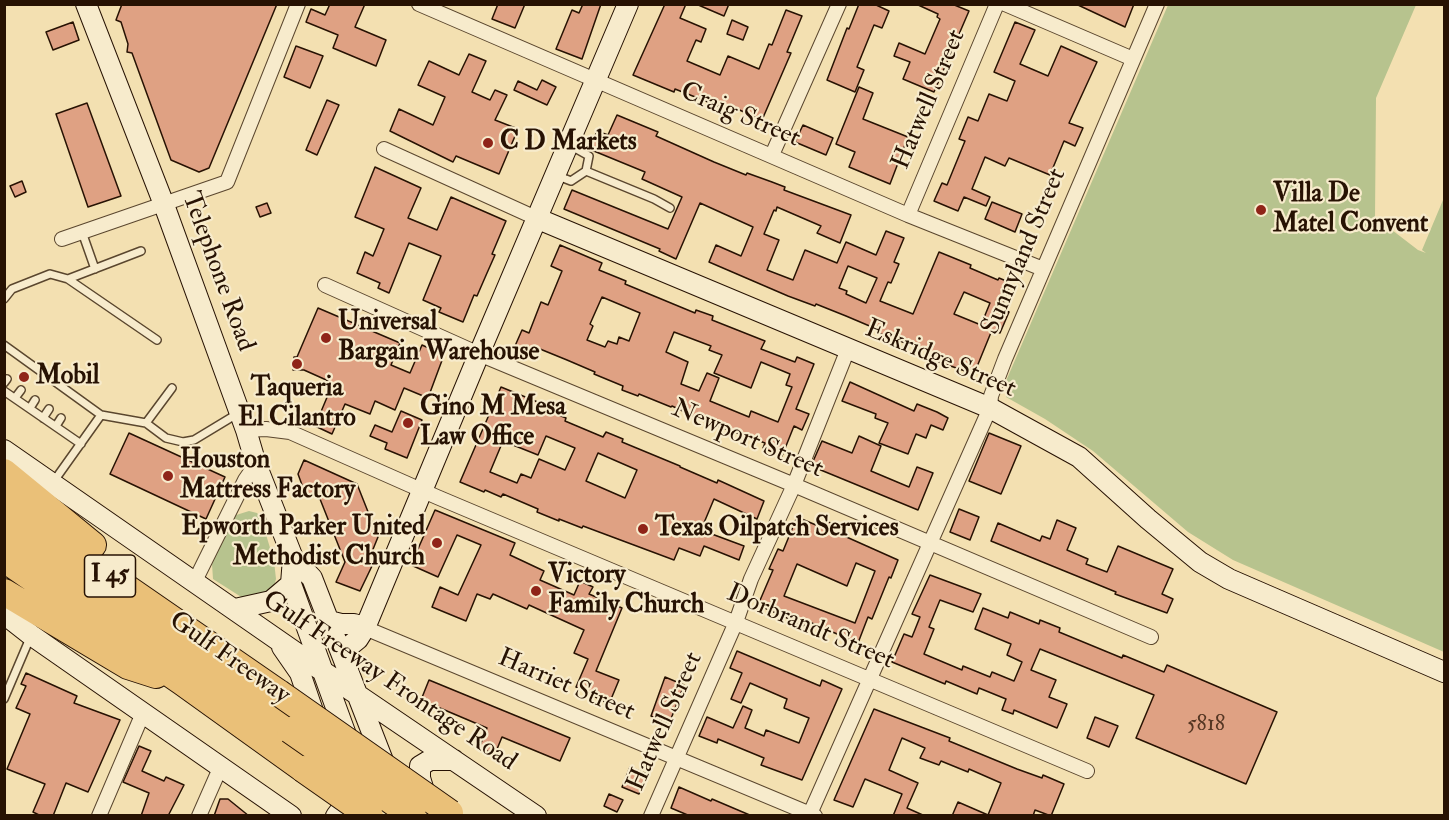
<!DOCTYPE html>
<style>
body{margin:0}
#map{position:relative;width:1449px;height:820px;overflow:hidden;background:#f3e0b1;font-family:"IM FELL Double Pica",serif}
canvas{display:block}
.frame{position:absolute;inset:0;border:6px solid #271203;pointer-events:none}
</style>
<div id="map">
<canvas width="1449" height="820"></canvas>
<div class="frame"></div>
</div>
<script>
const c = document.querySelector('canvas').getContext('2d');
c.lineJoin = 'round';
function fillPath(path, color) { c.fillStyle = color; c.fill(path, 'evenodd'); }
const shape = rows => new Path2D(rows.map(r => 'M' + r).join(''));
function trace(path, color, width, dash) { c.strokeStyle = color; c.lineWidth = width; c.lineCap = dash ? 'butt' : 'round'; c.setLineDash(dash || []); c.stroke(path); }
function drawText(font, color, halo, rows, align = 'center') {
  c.font = font + ' "IM FELL Double Pica",serif'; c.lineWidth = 4.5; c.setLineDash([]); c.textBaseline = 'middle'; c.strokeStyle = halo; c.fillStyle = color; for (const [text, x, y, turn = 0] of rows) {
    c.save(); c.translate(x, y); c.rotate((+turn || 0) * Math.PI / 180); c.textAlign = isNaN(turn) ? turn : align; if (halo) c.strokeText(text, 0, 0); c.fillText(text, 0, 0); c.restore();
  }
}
const green = shape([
 [1168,5,1416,5,1376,98,1375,217,1418,250,1426,253,1422,250,1443,200,1444,201,1444,652,1233,560,1188,532,1093,451,1045,419,1006,397,1006,381],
 [249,511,257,513,261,518,274,561,276,579,273,590,246,600,213,579,212,564,233,516]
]);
const building = shape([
 [122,4,277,4,209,168,199,172,171,160,132,53,127,52,128,44,121,22,116,20,122,4],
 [330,4,365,4,355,27,386,40,376,66,333,48,338,35,306,22,311,9,325,15,330,4],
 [498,4,525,4,515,28,492,19,498,4],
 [583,4,601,4,582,59,556,49,572,10,579,13,583,4],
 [665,4,686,4,680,18,706,29,701,42,696,40,687,61,720,75,728,56,759,69,769,44,772,45,786,10,802,16,787,52,791,53,762,120,735,108,733,112,675,89,674,92,633,75,665,4],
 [696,4,729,4,724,16,696,4],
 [859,4,874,4,889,11,882,28,874,25,857,67,864,70,855,92,827,80,847,28,849,29,859,4],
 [916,4,952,4,969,11,934,92,903,79,910,62,894,56,899,43,925,54,940,19,937,17,938,14,916,4],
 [1134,4,1125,27,1078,5,1078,4,1134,4],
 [732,20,748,27,743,40,727,34,732,20],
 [73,22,79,40,53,50,46,32,73,22],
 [1015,22,1035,30,1020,64,1048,76,1061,46,1097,62,1069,123,1083,128,1075,146,1064,141,1050,175,1009,158,1005,166,985,157,972,189,990,197,986,206,964,197,958,211,934,201,942,183,947,185,965,141,959,139,968,117,978,121,989,94,1007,101,1015,81,994,72,1015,22],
 [296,46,323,56,310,88,284,77,296,46],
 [469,54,486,61,472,92,490,100,495,90,507,95,495,120,518,129,499,174,456,156,453,162,390,131,399,109,433,125,445,97,418,85,429,61,459,75,469,54],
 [542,80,556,87,547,105,514,90,518,81,537,90,542,80],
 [859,87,873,93,863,119,908,137,890,184,849,167,855,152,836,144,859,87],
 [327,100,339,105,317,155,306,150,327,100],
 [87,103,121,196,88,207,56,114,87,103],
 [617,115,658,132,656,136,714,162,746,175,747,173,772,182,785,187,784,190,851,215,840,243,817,233,821,226,777,207,776,211,774,210,764,234,779,240,767,270,793,280,805,250,837,263,846,242,876,255,886,231,904,238,894,262,899,264,891,283,888,282,880,301,913,314,939,252,971,265,970,268,998,280,999,278,1011,283,1001,309,1009,312,1000,333,992,330,974,374,927,358,930,352,878,333,879,330,846,316,816,304,815,306,788,296,709,262,716,245,741,256,753,227,700,203,676,259,659,251,660,249,564,209,572,190,668,229,682,197,642,179,645,172,589,149,597,131,608,135,617,115],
 [848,266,877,278,866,303,846,294,847,291,839,288,848,266],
 [964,292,990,303,981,325,954,314,964,292],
 [803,125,833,138,826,155,795,142,803,125],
 [375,167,421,188,408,218,437,230,451,197,506,221,492,254,495,255,487,273,477,296,474,295,463,322,439,312,441,308,423,300,441,256,409,243,389,293,378,288,380,283,357,273,365,252,373,256,384,229,355,217,375,167],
 [22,181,26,192,15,197,10,186,22,181],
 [992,202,1022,214,1015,232,985,219,992,202],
 [267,203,271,213,260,217,256,207,267,203],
 [560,245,602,263,599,270,626,281,625,284,695,313,696,310,713,316,712,320,765,341,761,349,795,362,797,357,814,364,796,409,809,414,802,430,794,426,782,456,763,448,765,443,709,423,672,406,671,407,639,394,638,396,622,390,623,386,594,374,595,372,567,360,540,349,537,356,515,346,522,330,529,333,541,302,548,305,562,271,551,266,560,245],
 [602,297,640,313,629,341,619,337,617,344,608,341,605,347,587,340,593,326,590,324,602,297],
 [674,332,711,346,709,350,722,355,714,373,751,388,761,362,790,374,786,385,792,387,778,422,751,411,749,417,710,401,719,378,707,373,699,391,681,384,688,362,666,352,674,332],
 [318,308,400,343,391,365,410,373,422,345,444,355,428,398,404,388,395,410,375,401,370,414,345,404,332,434,315,426,333,383,304,370,293,370,294,357,297,357,318,308],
 [850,382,914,411,917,404,937,412,948,418,943,430,931,425,926,438,916,434,908,454,879,443,888,423,875,418,876,414,842,401,850,382],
 [501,387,540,403,539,407,566,418,565,421,603,437,606,432,623,439,622,442,680,466,680,467,717,483,718,480,764,501,757,519,714,499,701,530,744,546,739,560,704,546,700,556,679,548,674,560,583,526,582,528,559,519,559,521,537,512,538,509,503,494,501,497,485,490,484,492,460,482,501,387],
 [546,436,575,448,565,470,539,459,531,478,521,474,517,483,490,472,503,441,538,455,546,436],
 [598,453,637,470,625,498,586,481,598,453],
 [401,411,422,420,407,458,385,449,387,443,370,436,375,425,392,432,401,411],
 [129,433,225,477,206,519,110,474,129,433],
 [989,433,1021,446,1001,494,969,481,989,433],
 [859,436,881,446,871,471,909,487,917,467,933,473,918,510,811,466,822,441,852,453,859,436],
 [304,460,357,484,378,537,367,564,372,566,360,591,336,582,345,562,320,499,305,493,298,474,304,460],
 [959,509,979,517,970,540,950,532,959,509],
 [435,510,515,543,510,555,544,571,540,580,574,595,580,581,593,587,589,594,622,608,596,671,619,680,609,704,576,687,588,659,574,653,584,630,529,605,527,609,493,594,490,599,477,594,466,621,432,607,440,587,458,595,481,545,457,535,438,577,411,565,435,510],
 [797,517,823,528,826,521,845,529,842,535,898,560,891,578,889,577,872,619,868,617,858,643,807,621,805,626,758,605,773,570,769,569,778,549,783,551,797,517],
 [856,563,875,571,855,623,784,596,797,564,847,586,856,563],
 [1057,520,1076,528,1067,550,1088,559,1086,564,1107,572,1118,546,1173,569,1162,594,1173,599,1167,613,1115,594,1116,592,991,541,998,523,1040,541,1042,536,1050,539,1057,520],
 [930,575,981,594,973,612,940,600,929,627,934,629,924,654,962,670,963,666,990,677,992,672,1014,681,1022,662,1007,655,1011,644,975,629,983,608,1008,618,1010,612,1039,624,1040,620,1060,628,1059,632,1122,658,1123,655,1164,672,1167,665,1277,712,1246,784,1136,738,1154,695,1040,649,1031,670,1056,680,1049,697,1067,704,1057,728,1014,710,1013,714,1002,710,1006,699,979,688,977,694,946,681,945,684,892,662,904,634,912,637,920,617,912,614,930,575],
 [737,651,820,686,822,680,842,689,802,780,761,765,764,758,718,739,717,743,699,736,707,717,733,728,743,706,752,710,745,728,764,736,766,730,799,743,809,718,784,708,787,699,750,683,741,703,731,699,742,673,730,668,737,651],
 [26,673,77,696,74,703,120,720,88,792,66,783,53,816,41,816,33,812,45,784,7,769,30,714,16,708,26,686,21,684,26,673],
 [665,677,684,685,669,724,651,716,665,677],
 [429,680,570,738,560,761,502,737,495,754,479,748,487,728,421,700,429,680],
 [874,709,950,738,949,741,1017,769,1042,778,1043,775,1064,784,1051,816,1035,810,1033,816,952,816,958,802,988,815,1001,783,969,769,968,772,941,761,939,765,920,758,925,748,902,738,889,770,918,783,907,808,925,816,893,816,902,794,865,779,853,807,834,800,874,709],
 [1095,717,1118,726,1109,747,1087,738,1095,717],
 [139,746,151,751,142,771,164,781,166,777,184,785,168,816,141,816,149,793,123,782,139,746],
 [630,767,647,774,639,794,622,787,630,767],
 [679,787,711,801,712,799,752,816,690,816,671,808,679,787],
 [609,794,623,800,617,812,604,806,609,794],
 [220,799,228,799,249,816,214,816,220,799]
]);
const lane = shape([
 [571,146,589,156,586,171,654,199,670,208],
 [558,176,571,181,586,171],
 [82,232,95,269],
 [141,251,68,279,157,340],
 [4,299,12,289,50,274,68,279],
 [4,345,101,415,146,423,166,438,183,442,194,440,237,414],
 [4,383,7,379],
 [4,391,81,444],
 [15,398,21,390],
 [30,408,35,400],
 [43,418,49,409],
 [146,423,172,388],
 [56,426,61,418],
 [54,481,101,415],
 [4,699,30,638]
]);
const street = shape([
 [419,4,908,215,1043,269],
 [1005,4,1133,59],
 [384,149,536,218],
 [772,155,839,4],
 [908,215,997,4],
 [62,239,227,182,298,4],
 [325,285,479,354,794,485,1151,637],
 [246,430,266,429,290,432,437,497,1087,771],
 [195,581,245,480,256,464],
 [365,628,815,816],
 [99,816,143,713],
 [199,816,221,766],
 [651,816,736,622,751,579,794,485,848,349],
 [809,816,990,408,991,396,1005,359,1157,4]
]);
const secondary = shape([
 [86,4,163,202,246,430,256,464,293,558,312,578,387,771],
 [536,218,990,408,1079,457,1148,519,1200,562,1229,579,1444,672],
 [4,450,321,670,536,816],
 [293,558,291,584,349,743],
 [235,609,271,601,291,584],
 [4,614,31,635,291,816],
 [329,621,341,624,354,624,365,628],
 [282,647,300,673,317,723],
 [345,662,347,648,358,639,365,628,479,354,628,4],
 [427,801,420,778,420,766,430,760,454,760],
 [336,816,342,808,338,785]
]);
const highway = shape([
 [4,472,93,545],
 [4,503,279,693],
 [4,531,290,730],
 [4,559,182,682,303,769],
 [4,592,128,666,156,675]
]);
const highwayBridge = shape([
 [279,693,450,813],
 [290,730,413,816],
 [303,769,370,816]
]);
const markers = [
 [488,143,6,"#8f2418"],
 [1261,210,6,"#8f2418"],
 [326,338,6,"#8f2418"],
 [297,364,6,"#8f2418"],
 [24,377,6,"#8f2418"],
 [408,423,6,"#8f2418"],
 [168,476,6,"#8f2418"],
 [643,529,6,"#8f2418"],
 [437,543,6,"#8f2418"],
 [536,591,6,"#8f2418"]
];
const numberNames = [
 ["5818",1206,725]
];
const shields = [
 [110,576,51]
];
const shieldNames = [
 ["I 45",110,576]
];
const streetNames = [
 ["Hatwell Street",930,100,-67],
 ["Craig Street",740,116,23],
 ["Sunnyland Street",1025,252,-67],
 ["Telephone Road",217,272,70],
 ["Eskridge Street",940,360,23],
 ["Newport Street",747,440,23],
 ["Dorbrandt Street",810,628,23],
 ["Gulf Freeway",229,659,35],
 ["Gulf Freeway Frontage Road",389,682,34],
 ["Harriet Street",566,686,23],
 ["Hatwell Street",666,722,-66]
];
const poiNames = [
 ["C D Markets",500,143],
 ["Villa De",1273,195],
 ["Matel Convent",1273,225],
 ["Universal",338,323],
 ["Bargain Warehouse",338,353],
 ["Mobil",36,377],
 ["Taqueria",297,389,"center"],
 ["El Cilantro",297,419,"center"],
 ["Gino M Mesa",420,408],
 ["Law Office",420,438],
 ["Houston",180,461],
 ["Mattress Factory",180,491],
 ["Epworth Parker United",425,528,"right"],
 ["Methodist Church",425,558,"right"],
 ["Texas Oilpatch Services",655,529],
 ["Victory",548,576],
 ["Family Church",548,606]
];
fillPath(green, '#b7c38e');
fillPath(building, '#dfa183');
trace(building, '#271203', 1.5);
trace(lane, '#5a462e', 10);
trace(street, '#5a462e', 16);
trace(secondary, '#271203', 22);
trace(highway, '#271203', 28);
trace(lane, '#f7ebcc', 7);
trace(street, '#f7ebcc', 14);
trace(secondary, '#f7ebcc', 20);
trace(highway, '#eac078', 26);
trace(highwayBridge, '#271203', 28, []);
trace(highwayBridge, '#eac078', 26);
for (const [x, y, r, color] of markers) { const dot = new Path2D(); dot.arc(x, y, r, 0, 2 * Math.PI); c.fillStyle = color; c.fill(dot); trace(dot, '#f7ebcc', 2); }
drawText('22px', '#553623', null, numberNames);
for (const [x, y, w] of shields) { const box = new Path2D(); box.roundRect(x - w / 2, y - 21, w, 42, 4.5); c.fillStyle = '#f7ebcc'; c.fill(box); trace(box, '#271203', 1.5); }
drawText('bold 24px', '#271203', null, shieldNames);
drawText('26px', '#271203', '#f7ebcc', streetNames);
drawText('bold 26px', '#271203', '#f7ebcc', poiNames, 'left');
</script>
